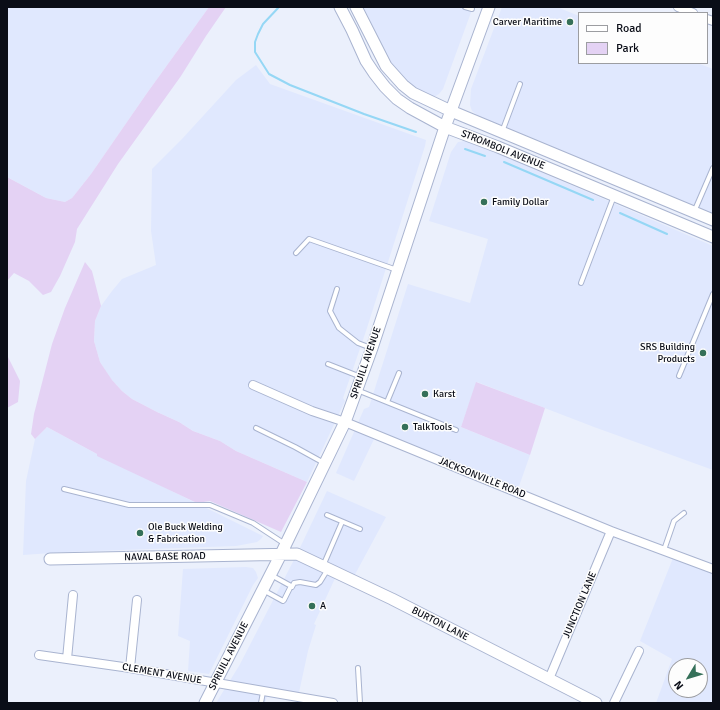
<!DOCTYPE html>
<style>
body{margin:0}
#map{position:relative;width:720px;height:710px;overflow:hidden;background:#ebf0fc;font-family:Signika,sans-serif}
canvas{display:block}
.frame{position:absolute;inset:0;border:8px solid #0a0d17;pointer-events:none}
.legend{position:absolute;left:578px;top:12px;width:130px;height:52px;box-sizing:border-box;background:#fdfdfd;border:1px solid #9c9da1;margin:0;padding:5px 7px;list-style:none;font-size:12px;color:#0a0d17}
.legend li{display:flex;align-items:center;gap:8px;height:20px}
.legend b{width:20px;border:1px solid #9c9da1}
.north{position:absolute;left:668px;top:658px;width:40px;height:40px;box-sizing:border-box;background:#fdfdfd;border:1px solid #9c9da1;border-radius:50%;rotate:232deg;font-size:11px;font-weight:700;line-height:16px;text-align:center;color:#0a0d17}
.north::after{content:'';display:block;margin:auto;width:14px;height:18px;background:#357059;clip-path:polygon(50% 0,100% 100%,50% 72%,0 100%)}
</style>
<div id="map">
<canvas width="720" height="710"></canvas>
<div class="frame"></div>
<ul class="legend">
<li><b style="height:5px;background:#fff"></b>Road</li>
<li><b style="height:11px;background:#e4d2f4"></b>Park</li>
</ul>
<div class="north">N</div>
</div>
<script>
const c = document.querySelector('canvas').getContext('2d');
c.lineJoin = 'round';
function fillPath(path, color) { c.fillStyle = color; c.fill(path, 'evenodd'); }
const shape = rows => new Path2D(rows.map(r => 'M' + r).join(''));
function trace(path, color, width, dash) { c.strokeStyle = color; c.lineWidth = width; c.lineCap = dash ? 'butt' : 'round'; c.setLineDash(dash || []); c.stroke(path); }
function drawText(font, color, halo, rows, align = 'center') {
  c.font = font + ' Signika,sans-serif'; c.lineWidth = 3; c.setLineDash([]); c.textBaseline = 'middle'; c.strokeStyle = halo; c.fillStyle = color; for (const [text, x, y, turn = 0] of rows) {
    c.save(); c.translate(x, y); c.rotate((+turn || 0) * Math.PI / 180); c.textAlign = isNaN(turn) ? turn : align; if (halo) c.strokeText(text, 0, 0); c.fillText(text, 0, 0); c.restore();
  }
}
const built = shape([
 [7,7,209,7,147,93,91,174,72,198,65,202,46,198,7,177],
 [363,7,473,7,443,89,439,94,434,97,427,97,409,84,395,70],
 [502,7,557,7,579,16,579,63,697,63,713,69,713,218,604,169,482,119,472,111,470,105,471,89],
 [256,65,270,84,426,140,425,146,366,331,343,398,345,401,307,482,236,451,220,441,193,431,179,422,157,412,132,399,122,391,110,378,100,362,94,341,95,321,101,306,112,291,122,279,156,265,151,231,152,169,182,139,236,80],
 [465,141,513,160,713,246,713,470,594,427,477,382,461,427,530,455,517,492,376,435,354,481,336,473,364,409,369,407,408,284,470,303,488,239,429,221,451,152,458,142],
 [47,427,97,454,263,536,261,539,257,542,236,546,66,552,23,555,26,481,35,439],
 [327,491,386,517,352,580,337,574,314,624,316,625,308,651,298,697,268,693,265,703,216,703,239,666,297,554],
 [673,558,713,572,713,703,656,703,672,659,640,641],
 [676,666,700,666,700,690,676,690],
 [246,567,253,568,256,572,258,578,253,585,209,674,188,671,190,641,178,636,183,569]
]);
const green = shape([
 [209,7,226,7,206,36,181,76,118,164,77,229,75,242,60,276,51,292,43,295,29,281,14,273,7,281,7,177,46,198,65,202,72,198,91,174,147,93],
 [85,262,92,271,101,306,95,321,94,341,100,362,112,380,122,391,132,399,157,412,179,422,193,431,220,441,236,451,307,482,281,532,210,501,197,503,97,456,97,454,47,427,35,439,31,434,34,414,52,344,65,308],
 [7,355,20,381,18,402,7,408],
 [476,382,545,408,530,455,461,427]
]);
const stream = shape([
 [279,7,263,24,258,34,255,42,255,52,269,74,290,85,364,114,416,132],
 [465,149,485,156],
 [504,162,593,200],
 [620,213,667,234]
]);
const lane = shape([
 [465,7,472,9],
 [502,132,520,84],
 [694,212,713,168],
 [296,253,309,239,397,270],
 [581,283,614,196],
 [337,289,330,311,339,328,358,343,371,348],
 [328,364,361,377],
 [679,376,713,294],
 [357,390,456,430],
 [387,402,399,373],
 [256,428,295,447,324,463],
 [64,489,129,505,210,505,253,523,285,544],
 [327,515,360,529],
 [664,550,674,521,684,513],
 [323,566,342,522],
 [292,587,294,583,300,582,316,585,320,582,328,569],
 [263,590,283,601,284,600,291,586,271,575],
 [358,668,360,703],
 [261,703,263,692]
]);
const street = shape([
 [678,7,693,13],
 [707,19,713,21],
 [253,385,312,411,345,422,611,531,713,569],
 [39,655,130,668,333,703],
 [67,659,73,595],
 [130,668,137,600],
 [549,679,611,531],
 [614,703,639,651]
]);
const secondary = shape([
 [340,7,352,30,366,61,374,73,385,87,397,99,410,108,445,127,498,147,713,237],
 [356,7,386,66,403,85,413,93,451,111,713,220],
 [50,559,297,554,392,599,596,703],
 [205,703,281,554,345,422,372,348,445,127,489,7]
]);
const markers = [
 [570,22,4,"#357059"],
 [484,202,4,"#357059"],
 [703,353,4,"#357059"],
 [425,394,4,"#357059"],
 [405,427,4,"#357059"],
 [140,533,4,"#357059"],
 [312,606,4,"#357059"]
];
const poiNames = [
 ["Carver Maritime",562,22,"right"],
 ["Family Dollar",492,202],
 ["SRS Building",695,347,"right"],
 ["Products",695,359,"right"],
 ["Karst",433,394],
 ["TalkTools",413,427],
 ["Ole Buck Welding",148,527],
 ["& Fabrication",148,539],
 ["A",320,606]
];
const streetNames = [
 ["STROMBOLI AVENUE",503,150,22],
 ["SPRUILL AVENUE",366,363,-71],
 ["JACKSONVILLE ROAD",482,478,22],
 ["NAVAL BASE ROAD",165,557,-1],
 ["JUNCTION LANE",580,605,-67],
 ["BURTON LANE",440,624,27],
 ["SPRUILL AVENUE",229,656,-63],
 ["CLEMENT AVENUE",162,674,10]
];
fillPath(built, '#e0e8fe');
fillPath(green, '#e4d2f4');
trace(stream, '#95d7f5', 2);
trace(lane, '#a9b4d0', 6);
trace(street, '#a9b4d0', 10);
trace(secondary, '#a9b4d0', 13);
trace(lane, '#fff', 4);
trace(street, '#fff', 8);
trace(secondary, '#fff', 11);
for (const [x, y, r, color] of markers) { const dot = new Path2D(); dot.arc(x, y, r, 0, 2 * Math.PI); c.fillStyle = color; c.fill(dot); trace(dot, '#fdfdfd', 1.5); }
drawText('10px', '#0a0d17', '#fdfdfd', poiNames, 'left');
drawText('10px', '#0a0d17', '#fdfdfd', streetNames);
</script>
